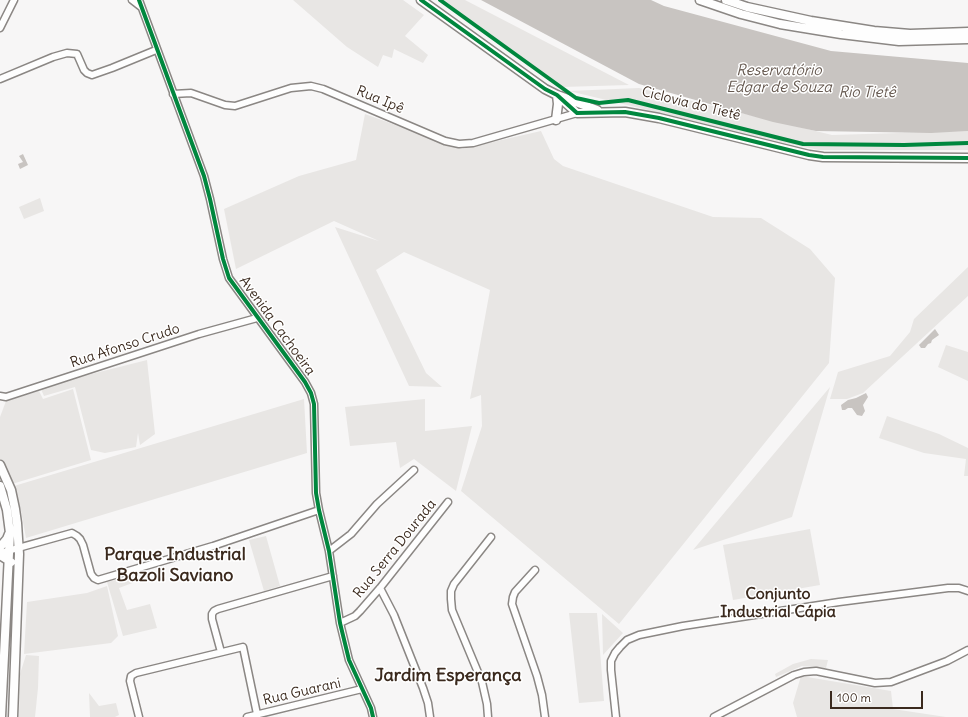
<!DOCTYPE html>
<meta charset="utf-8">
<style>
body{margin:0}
#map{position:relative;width:968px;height:717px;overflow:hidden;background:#f7f6f6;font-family:Delius,sans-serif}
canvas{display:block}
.scale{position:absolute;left:830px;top:691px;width:93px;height:18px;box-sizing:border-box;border:2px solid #3b2a1e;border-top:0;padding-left:5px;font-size:12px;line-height:14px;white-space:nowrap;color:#3b2a1e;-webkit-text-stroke:3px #fff;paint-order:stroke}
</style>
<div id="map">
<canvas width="968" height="717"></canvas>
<div class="scale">100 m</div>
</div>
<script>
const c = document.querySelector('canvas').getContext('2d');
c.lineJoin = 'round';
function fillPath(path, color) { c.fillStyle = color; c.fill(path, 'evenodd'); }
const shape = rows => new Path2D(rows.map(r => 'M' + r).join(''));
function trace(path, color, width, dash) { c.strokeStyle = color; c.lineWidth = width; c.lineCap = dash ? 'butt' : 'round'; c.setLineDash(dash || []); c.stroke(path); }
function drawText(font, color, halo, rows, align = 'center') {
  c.font = font + ' Delius,sans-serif'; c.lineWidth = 3; c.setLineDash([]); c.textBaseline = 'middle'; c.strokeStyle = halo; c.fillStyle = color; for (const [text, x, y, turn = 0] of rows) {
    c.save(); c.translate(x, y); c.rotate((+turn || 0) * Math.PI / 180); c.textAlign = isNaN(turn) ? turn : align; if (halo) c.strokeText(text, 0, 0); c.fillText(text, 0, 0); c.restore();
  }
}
const green = shape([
 [293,0,403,0,424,15,405,36,428,55,423,63,394,49,392,58,383,55,378,67,347,47],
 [440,0,465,0,629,85,562,87],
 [639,88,832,135,968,131,968,150,819,150,785,143,569,91],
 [365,114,462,149,541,131,554,159,563,166,713,217,761,218,810,249,835,278,829,363,619,624,461,491,482,426,481,395,470,399,490,290,404,252,376,270,426,373,442,387,409,386,335,227,379,241,334,221,236,269,224,209,299,176,356,160],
 [40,198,44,211,24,219,19,207],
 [968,267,968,296,876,381,863,393,847,399,830,399,838,372,890,356,910,332,914,319],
 [946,345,968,352,968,381,938,367],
 [147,360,155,434,140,445,138,433,136,447,105,453,91,450,75,387,44,396,40,387],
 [830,387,792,517,693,550],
 [73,389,91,460,12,484,0,460,0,417,6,401,39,391,43,399],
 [304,399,307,453,26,538,21,511,14,486],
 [425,399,425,431,472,426,456,491,414,459,400,468,396,442,350,446,345,407],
 [887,416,939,434,968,448,968,476,964,476,966,459,924,453,879,438],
 [810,529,820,585,733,600,723,545],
 [266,536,280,586,264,591,249,540],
 [133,576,135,582,119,588,127,610,150,604,157,628,123,636,107,582],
 [107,586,118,636,111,643,24,654,27,602,87,593],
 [569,613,597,613,604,701,579,703],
 [602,614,623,633,603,655],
 [26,655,39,656,38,688,35,717,19,717,20,674],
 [811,659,828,660,826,668,802,666,776,677,775,674,793,664],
 [801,676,891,691,893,709,946,717,797,717,793,703],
 [89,693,99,706,116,703,119,715,115,717,90,717]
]);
const water = shape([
 [481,0,651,0,664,6,831,51,968,63,968,131,931,133,816,131,773,122,639,84],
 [23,154,28,165,20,169,18,164,23,162,19,156],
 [935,329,939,335,932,340,931,343,928,344,925,348,921,348,919,345],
 [866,393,868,397,863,405,865,411,862,416,857,415,852,408,848,408,845,410,842,410,841,405,848,400,856,398]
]);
const minor = shape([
 [132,0,141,7],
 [139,0,204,176,210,199,223,259,229,278,305,382,311,393,314,404,316,493,319,510,329,551,340,623,349,660,371,708,373,717],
 [0,28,14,0],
 [0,79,53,57,67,53,77,54,84,70,87,73,92,75,112,68,156,50],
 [173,94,191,93,225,105,235,106,291,88,311,86,323,89,445,141,459,144,473,143,577,113],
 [0,396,6,397,199,334,257,318],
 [329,551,351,534,377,504,414,470],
 [0,553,72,533,77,536,80,539,83,545,91,574,94,578,98,580,213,546,319,510],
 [535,570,515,592,513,597,512,604,537,676,542,695,545,717],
 [380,588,394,615,423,688,428,703,430,717],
 [340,623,355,616,360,611,380,588,448,502],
 [221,652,212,619,212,614,214,611,218,609,333,576],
 [139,717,130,681,131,676,136,673,243,647,257,714],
 [247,717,362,689],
 [488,717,487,704,482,682,452,610,451,599,451,591,454,584,491,537],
 [616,717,611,670,611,661,615,653,620,647,627,640,639,635,683,626,839,602,948,588,959,588,968,591],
 [714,717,794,675,804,672,816,671,875,683,891,682,947,661,968,650]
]);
const major = shape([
 [421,0,545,89,557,95,577,113,625,112,659,118,809,155,823,157,968,158],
 [700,0,741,14,780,24,841,34,899,41,968,39],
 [726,0,747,7,811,21,874,31,910,34,968,32],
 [560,96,597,110],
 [556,120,558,104,557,95],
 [0,465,11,490,15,509,17,523,19,554,13,717],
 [0,486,7,510,10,533,1,717],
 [0,547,7,539,9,534],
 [0,555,11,562]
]);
const cycleway = shape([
 [139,0,204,176,210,199,223,259,229,278,305,382,311,393,314,404,316,493,319,510,329,551,340,623,349,660,371,708,373,717],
 [421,0,545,89,557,95,577,113,625,112,659,118,809,155,823,157,968,158],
 [440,0,576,98,599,103,628,100,803,144,904,145,968,143]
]);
const streetNames = [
 ["Rua Ipê",380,100,23],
 ["Ciclovia do Tietê",691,104,14],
 ["Avenida Cachoeira",277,326,54],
 ["Rua Afonso Crudo",125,346,-18],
 ["Rua Serra Dourada",395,549,-51],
 ["Rua Guarani",302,692,-13]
];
const waterNames = [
 ["Reservatório",779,71],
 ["Edgar de Souza",779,88],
 ["Rio Tietê",867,93]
];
const quarterNames = [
 ["Conjunto",778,594],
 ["Industrial Cápia",778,612]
];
const districtNames = [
 ["Parque Industrial",175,555],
 ["Bazoli Saviano",175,576],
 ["Jardim Esperança",448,676]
];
fillPath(green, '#e8e6e4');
fillPath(water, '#c8c4c1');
trace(minor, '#8b8784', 9);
trace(major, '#8b8784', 11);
trace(minor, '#fefefe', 6);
trace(major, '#fefefe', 8);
trace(cycleway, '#00873e', 4);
drawText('14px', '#3b2a1e', '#fff', streetNames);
drawText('italic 15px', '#65584f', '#fff', waterNames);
drawText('bold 16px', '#3b2a1e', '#fff', quarterNames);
drawText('bold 18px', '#3b2a1e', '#fff', districtNames);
</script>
